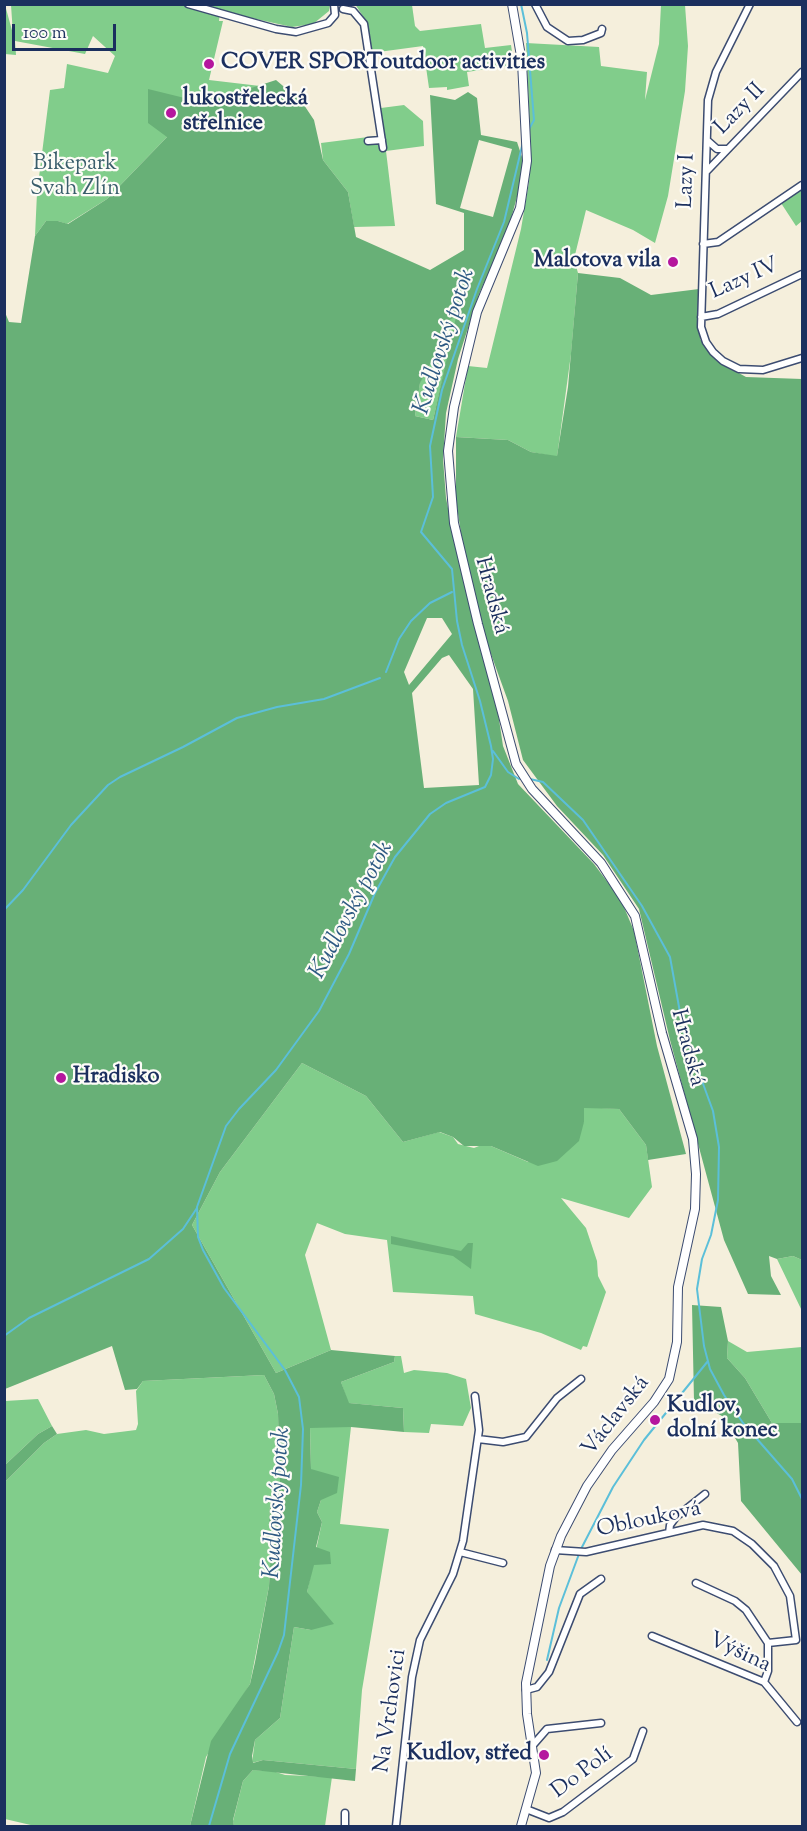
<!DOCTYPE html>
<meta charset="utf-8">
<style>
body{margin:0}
#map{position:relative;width:807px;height:1831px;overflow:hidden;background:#f5efdc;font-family:"Sorts Mill Goudy",serif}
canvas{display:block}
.frame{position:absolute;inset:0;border:6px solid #1b2f5e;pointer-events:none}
.scale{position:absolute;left:12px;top:24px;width:104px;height:27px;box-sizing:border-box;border:3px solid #1b2f5e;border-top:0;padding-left:8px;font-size:18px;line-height:21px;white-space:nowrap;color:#1b2f5e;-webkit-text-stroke:4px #fdfcf7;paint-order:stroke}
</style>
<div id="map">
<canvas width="807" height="1831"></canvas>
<div class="frame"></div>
<div class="scale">100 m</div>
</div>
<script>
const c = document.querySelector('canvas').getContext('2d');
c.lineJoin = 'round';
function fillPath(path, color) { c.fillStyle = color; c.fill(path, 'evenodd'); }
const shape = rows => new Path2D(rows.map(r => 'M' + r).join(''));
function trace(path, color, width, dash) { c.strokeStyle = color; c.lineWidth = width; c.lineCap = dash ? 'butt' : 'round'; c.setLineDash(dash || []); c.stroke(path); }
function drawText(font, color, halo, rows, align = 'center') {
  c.font = font + ' "Sorts Mill Goudy",serif'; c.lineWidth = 4.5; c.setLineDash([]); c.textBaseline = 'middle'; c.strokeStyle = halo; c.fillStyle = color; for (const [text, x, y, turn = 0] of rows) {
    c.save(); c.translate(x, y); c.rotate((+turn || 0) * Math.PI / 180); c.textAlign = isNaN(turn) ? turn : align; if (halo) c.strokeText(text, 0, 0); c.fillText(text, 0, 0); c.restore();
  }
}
const green = shape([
 [355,4,412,5,415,26,420,31,481,24,485,48,511,45,514,65,467,72,469,86,447,90,447,87,429,88,423,46,371,53,366,21],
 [5,5,13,34,11,5,330,5,329,11,313,24,292,27,220,11,219,21,223,21,209,80,260,86,205,103,167,137,107,199,67,224,58,221,46,221,35,236,37,193,50,90,64,88,67,64,108,73,115,56,93,36,85,54,15,41,16,55,5,54],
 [661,5,685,5,688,46,685,91,668,196,655,243,633,230,586,210,574,259,578,273,571,354,557,457,531,452,508,440,456,437,468,366,487,368,521,229,529,182,531,153,526,43,599,47,601,66,647,72,645,100,659,44],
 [404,105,423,121,424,146,386,151,395,226,354,227,348,192,323,160,321,143,384,135,381,108],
 [802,189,802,221,796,226,781,203],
 [457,317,433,420,415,416,420,382,444,339,449,319],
 [302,1063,366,1096,403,1142,439,1132,453,1137,458,1144,474,1148,484,1144,491,1146,528,1162,584,1122,584,1107,619,1109,646,1145,652,1187,629,1218,561,1198,586,1228,597,1261,598,1276,606,1292,587,1347,583,1346,581,1350,541,1333,475,1314,473,1296,393,1292,387,1240,345,1234,317,1223,305,1255,331,1350,276,1373,192,1225,220,1172],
 [793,1256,802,1260,802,1311,777,1259],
 [728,1341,747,1352,802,1347,802,1423,772,1423,745,1378,727,1358],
 [395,1356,401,1356,404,1373,414,1370,447,1373,466,1379,471,1408,463,1426,431,1424,429,1433,404,1432,403,1408,348,1403,341,1382,394,1362],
 [264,1375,274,1394,278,1414,280,1459,280,1483,270,1506,269,1521,272,1528,269,1586,250,1684,206,1757,190,1826,35,1826,5,1819,5,1482,44,1443,57,1434,86,1430,104,1434,136,1430,138,1424,136,1391,143,1381],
 [38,1399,52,1426,38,1434,5,1465,5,1401],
 [310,1427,351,1427,340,1524,389,1529,362,1690,356,1769,263,1760,252,1763,255,1740,280,1718,294,1627,311,1630,307,1592,322,1522,317,1512,321,1500,311,1469],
 [253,1770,273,1771,285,1775,332,1777,325,1826,234,1826,233,1821,243,1781]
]);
const forest = shape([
 [276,80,302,102,314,120,323,160,348,192,356,237,430,270,464,250,464,213,436,204,430,95,455,100,468,92,477,98,481,135,517,142,523,160,518,193,508,230,479,294,458,359,446,413,443,459,446,498,458,559,497,706,503,746,518,784,594,864,621,900,634,931,657,1046,686,1154,648,1160,646,1145,619,1109,584,1108,584,1122,579,1141,557,1161,538,1166,491,1146,464,1146,453,1137,440,1132,403,1142,366,1096,302,1063,220,1172,192,1225,276,1373,331,1350,395,1356,394,1362,341,1382,349,1403,403,1408,404,1432,351,1427,310,1428,311,1469,339,1477,337,1493,321,1500,317,1512,322,1522,316,1547,330,1552,331,1564,314,1565,307,1592,334,1624,311,1630,294,1627,280,1718,255,1740,252,1756,253,1763,263,1760,356,1769,355,1781,253,1770,243,1781,233,1820,234,1826,190,1826,211,1741,250,1684,255,1662,269,1586,272,1528,269,1521,270,1506,280,1483,278,1414,274,1394,264,1375,143,1381,137,1389,125,1390,112,1346,5,1389,4,310,9,322,21,323,35,236,46,221,58,221,68,224,107,199,167,137,148,123,148,89,205,103],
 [479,140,512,149,493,217,460,208],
 [456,317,433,420,415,416,420,383,444,339,449,320],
 [427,618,442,618,452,634,409,685,404,672],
 [449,655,473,689,479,785,424,788,412,693,442,658],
 [578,273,620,278,651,295,699,289,700,339,717,361,746,377,802,379,802,1260,793,1256,777,1259,769,1256,771,1276,781,1295,748,1294,724,1240,670,1040,639,909,603,855,557,806,523,760,508,701,479,621,465,560,456,500,456,437,508,440,531,452,557,456,568,387],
 [391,1236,461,1251,468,1243,473,1243,471,1269,453,1256,391,1244],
 [692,1305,721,1307,728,1341,727,1358,745,1378,772,1423,802,1423,802,1575,741,1501,738,1443,722,1416,694,1401],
 [52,1426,57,1434,44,1443,5,1482,5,1465,38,1434]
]);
const stream = shape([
 [521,4,527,33,534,120,528,131],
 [386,672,399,639,411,621,430,603,452,592],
 [493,751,508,772,519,779],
 [530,779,543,782,583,820,642,906,670,957,683,1029,713,1111,719,1147,718,1200,711,1235,702,1259,697,1289,704,1346,710,1369,724,1395,743,1423,792,1479,802,1499],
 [4,910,23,890,71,825,108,785,120,777,183,747,237,718,277,707,324,699,380,678],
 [4,1336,29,1318,149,1259,183,1229,197,1208],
 [581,1549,613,1487,644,1440,708,1361],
 [547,1660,559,1608,579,1554],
 [209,1826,230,1754,278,1652,284,1635,301,1485,303,1429,299,1397,285,1370,224,1288,203,1250,198,1237,197,1207,226,1126,239,1109,276,1070,319,1011,349,954,375,893,395,857,430,814,446,803,485,787,491,775,493,759,491,746,480,701,462,645,457,621,452,569,421,532,433,497,430,446,442,390,477,289,504,222,523,142]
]);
const minor = shape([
 [188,4,276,29,296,32,328,23,335,15,334,4],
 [535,4,547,27,568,41,583,40,601,33,602,29],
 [750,4,716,72,708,100,701,327,706,342,713,352,723,361,739,369,763,370,802,358],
 [343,9,353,11,364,24,383,148],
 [368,141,382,140],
 [708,141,717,149,727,149],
 [706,172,802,72],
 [703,244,718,242,802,185],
 [701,317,718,314,802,274],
 [478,1439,503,1442,526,1437,557,1398,581,1379],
 [669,1533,670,1525,676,1517,705,1494],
 [555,1550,586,1552,703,1525,733,1531,752,1544,774,1566,790,1596,796,1640,768,1643],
 [460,1552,503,1563],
 [696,1583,735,1601,746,1610,768,1643],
 [652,1636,764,1682,797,1722],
 [764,1682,768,1671,768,1643],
 [526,1690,537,1687,549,1672,580,1594,601,1579],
 [533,1745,547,1729,601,1723],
 [526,1809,549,1818,563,1812,633,1759,643,1731],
 [345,1813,345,1826],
 [396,1826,412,1677,420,1640,453,1574,463,1541,479,1430,475,1396]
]);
const tertiary = shape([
 [512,4,522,62,527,161,520,208,477,312,454,407,448,451,454,523,478,624,516,764,532,789,601,863,635,916,662,1033,693,1139,696,1174,695,1209,678,1287,677,1342,669,1379,654,1402,612,1450,587,1486,561,1536,550,1566,526,1683,527,1714,536,1773,521,1826]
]);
const markers = [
 [209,64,6,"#b5179e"],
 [171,113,6,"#b5179e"],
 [673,262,6,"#b5179e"],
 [61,1078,6,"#b5179e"],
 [655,1420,6,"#b5179e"],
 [544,1755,6,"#b5179e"]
];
const poiNames = [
 ["COVER SPORToutdoor activities",221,64],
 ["lukostřelecká",183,100],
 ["střelnice",183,125],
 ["Malotova vila",661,262,"right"],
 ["Hradisko",73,1078],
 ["Kudlov,",667,1407],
 ["dolní konec",667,1432],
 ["Kudlov, střed",532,1755,"right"]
];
const streetNames = [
 ["Lazy II",741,110,-46],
 ["Lazy I",688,181,-88],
 ["Lazy IV",745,280,-24],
 ["Hradská",490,596,75],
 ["Hradská",686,1048,75],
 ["Václavská",617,1417,-52],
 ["Oblouková",649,1521,-12],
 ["Výšina",739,1654,25],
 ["Na Vrchovici",392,1711,-82],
 ["Do Polí",583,1774,-37]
];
const parkNames = [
 ["Bikepark",75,165],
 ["Svah Zlín",75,190]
];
const waterNames = [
 ["Kudlovský potok",446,342,-72],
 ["Kudlovský potok",353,911,-62],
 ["Kudlovský potok",279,1503,-86]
];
fillPath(green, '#81cd8b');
fillPath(forest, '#68b077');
trace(stream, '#5bbfd9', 2);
trace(minor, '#3c4c71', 9);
trace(tertiary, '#3c4c71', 10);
trace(minor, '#fff', 6);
trace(tertiary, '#fff', 8);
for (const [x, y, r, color] of markers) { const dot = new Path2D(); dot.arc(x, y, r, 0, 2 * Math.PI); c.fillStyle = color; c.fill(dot); trace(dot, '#fdfcf7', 2); }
drawText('bold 22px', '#1b2f5e', '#fdfcf7', poiNames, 'left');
drawText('22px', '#1b2f5e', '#fdfcf7', streetNames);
drawText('22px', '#3a5e6c', '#fdfcf7', parkNames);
drawText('italic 24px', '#2e5a83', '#fdfcf7', waterNames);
</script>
